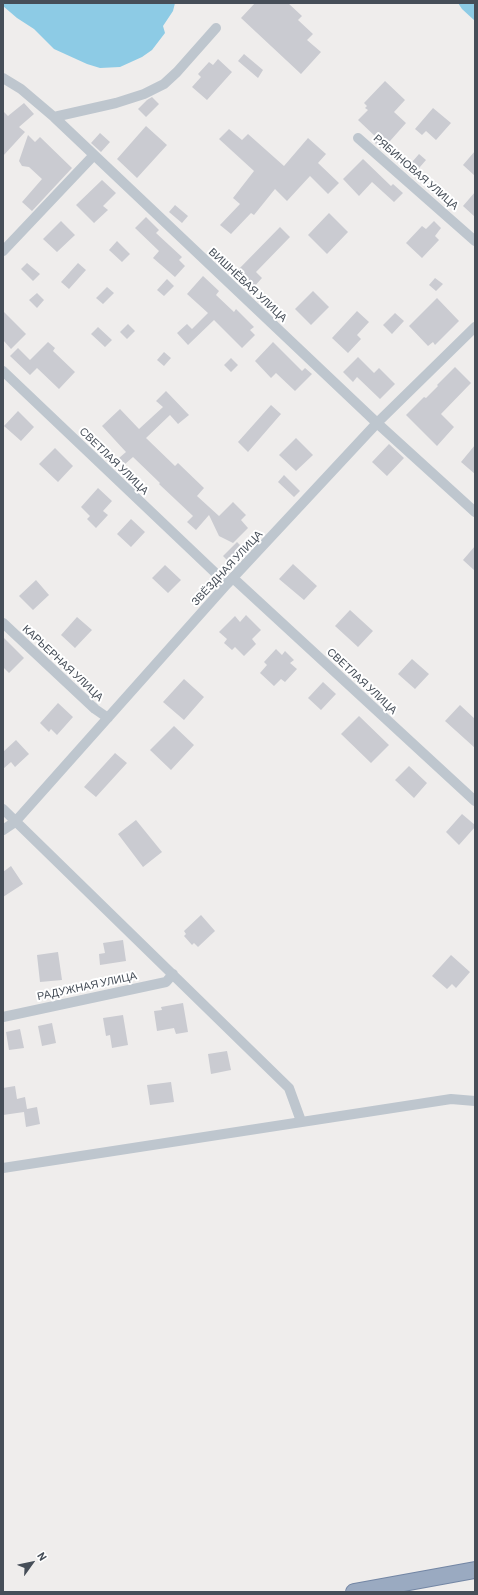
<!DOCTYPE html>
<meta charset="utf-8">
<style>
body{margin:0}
#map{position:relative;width:478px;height:1595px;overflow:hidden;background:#efedec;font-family:Barlow,sans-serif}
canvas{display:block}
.frame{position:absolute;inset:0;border:4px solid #464e58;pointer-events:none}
.north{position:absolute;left:12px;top:1543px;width:40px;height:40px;-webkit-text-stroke:3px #fff;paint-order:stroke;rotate:57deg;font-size:11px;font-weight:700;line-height:16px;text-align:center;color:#464e58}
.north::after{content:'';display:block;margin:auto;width:14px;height:18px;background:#464e58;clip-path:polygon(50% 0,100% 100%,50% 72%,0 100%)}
</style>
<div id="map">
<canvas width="478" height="1595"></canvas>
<div class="frame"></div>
<div class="north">N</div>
</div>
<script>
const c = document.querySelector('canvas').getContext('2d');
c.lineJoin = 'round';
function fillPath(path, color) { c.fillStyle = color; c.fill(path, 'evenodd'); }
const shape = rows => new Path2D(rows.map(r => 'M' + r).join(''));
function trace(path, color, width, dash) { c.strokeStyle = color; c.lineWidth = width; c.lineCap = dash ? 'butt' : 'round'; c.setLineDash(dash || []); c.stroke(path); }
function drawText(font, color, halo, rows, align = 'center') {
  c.font = font + ' Barlow,sans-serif'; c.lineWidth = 4; c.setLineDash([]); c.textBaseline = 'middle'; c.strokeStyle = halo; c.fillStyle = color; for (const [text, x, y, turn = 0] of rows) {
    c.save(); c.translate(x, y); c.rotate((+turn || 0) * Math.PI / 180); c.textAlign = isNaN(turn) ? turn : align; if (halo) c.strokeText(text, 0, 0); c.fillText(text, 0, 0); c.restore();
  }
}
const water = shape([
 [3,3,175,3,173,11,163,26,165,33,152,50,142,57,120,67,100,68,87,64,54,49,34,29,17,18,3,6],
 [458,3,475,3,475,21,462,9]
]);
const building = shape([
 [255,3,288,3,302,16,298,20,313,34,307,40,321,52,301,74,241,18],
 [244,54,263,70,258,78,238,61],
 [218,59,232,72,207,100,192,87,201,77,198,74,209,62,213,65],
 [385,81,405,100,394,112,406,123,382,150,375,143,378,139,358,120,368,110,365,108,367,106,364,103],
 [152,97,159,104,146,117,138,109,147,100],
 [24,103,34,114,19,127,25,132,3,156,3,111,8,116],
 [433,108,451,123,436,140,426,131,422,135,415,129],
 [146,126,167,145,137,178,117,159],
 [229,129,242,140,248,134,284,166,308,138,326,154,318,163,339,183,328,194,310,176,287,201,275,189,254,215,251,213,231,234,220,225,240,204,233,198,254,171,219,139],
 [100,133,110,142,101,152,91,143],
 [28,135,35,142,40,137,72,168,32,211,22,202,42,179,29,167,22,166,19,161],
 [475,151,475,176,463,165],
 [419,154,426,160,413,175,406,169],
 [363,159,391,186,393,184,403,193,394,202,372,182,359,196,343,179],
 [102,180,116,193,103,206,108,210,94,223,76,205],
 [475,192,475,217,463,206],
 [175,205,188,216,182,223,169,212],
 [329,213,348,232,327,254,308,235],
 [146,217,159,230,156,233,182,257,179,260,185,266,175,277,153,258,159,251,135,228],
 [61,221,75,235,57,252,43,239],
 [434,221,441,228,435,236,439,240,422,258,406,243,422,226,426,229],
 [280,227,290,237,256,272,262,278,252,289,236,272],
 [117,241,130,254,122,262,109,250],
 [27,263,40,274,33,281,21,269],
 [78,263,86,270,69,289,61,282],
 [203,276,219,291,216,295,234,312,236,309,254,327,250,330,255,335,242,348,214,320,188,345,177,333,187,324,192,329,208,313,187,294],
 [435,278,443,284,436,291,429,285],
 [167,279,174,286,164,296,157,290],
 [107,287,114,293,103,304,96,298],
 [313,291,329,307,311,325,295,309],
 [37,293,44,300,37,308,29,300],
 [437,298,459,321,435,345,433,342,428,346,409,326],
 [3,311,26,334,11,349,3,340],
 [357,311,369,322,357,335,361,339,348,353,332,338],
 [395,313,404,321,392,334,383,325],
 [128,324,135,331,127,339,120,332],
 [98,327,112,340,105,347,91,334],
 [48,342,55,348,53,351,75,372,59,389,37,368,30,375,10,356,18,348,30,360],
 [273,342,302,371,305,368,312,374,295,391,276,373,271,378,255,361],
 [164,352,171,358,164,366,157,360],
 [358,357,374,373,379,368,395,384,380,399,357,377,353,382,343,372],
 [231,358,238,365,231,372,224,365],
 [455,367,471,383,441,414,454,427,437,446,406,415,424,397,426,398,438,386,437,385],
 [166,391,189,415,178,424,170,415,146,438,175,466,178,463,204,488,197,496,219,516,233,502,246,515,241,520,248,528,233,543,219,536,209,515,196,530,187,522,193,516,159,484,160,483,133,457,125,464,119,458,126,452,102,426,120,409,139,429,163,407,156,401],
 [271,405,281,414,248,452,238,442],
 [18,411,34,427,21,441,4,426],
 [296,438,313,455,296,471,279,455],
 [389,444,404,458,387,476,372,462],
 [475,445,475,474,461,462],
 [55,448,73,466,58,482,39,464],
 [284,475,300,491,294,497,278,482],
 [98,488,112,501,103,511,108,515,96,528,87,519,90,516,81,507],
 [131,519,145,532,131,547,117,534],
 [237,542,244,549,230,563,223,556],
 [475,546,475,571,463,560],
 [293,564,317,586,304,600,279,579],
 [165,565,181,580,168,593,152,578],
 [36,580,49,595,33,610,19,596],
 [350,610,373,631,358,647,335,626],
 [246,615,261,630,252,639,256,644,244,656,235,647,232,650,224,643,227,639,219,632,235,616,240,622],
 [77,617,92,630,75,648,61,635],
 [3,637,24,658,9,673,3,667],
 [276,649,282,655,285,651,294,660,290,663,297,669,285,682,281,679,274,686,260,673,267,665,264,662],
 [412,659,429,674,415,689,398,674],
 [184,679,204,697,184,720,163,702],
 [323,682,336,694,321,710,308,698],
 [58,703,73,717,57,735,51,729,49,732,40,723],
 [460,705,475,719,475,748,445,721],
 [359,716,389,745,371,763,341,734],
 [174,726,194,745,171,770,150,750],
 [16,740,29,754,15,767,11,762,3,769,3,752],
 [115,753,127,763,96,797,84,787],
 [409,766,427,783,414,798,395,780],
 [462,814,475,825,475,827,459,845,446,832],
 [136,820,162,852,143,867,118,834],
 [11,866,23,884,3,897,3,872],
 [201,915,215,931,198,947,194,943,192,945,184,936,186,934,184,931],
 [123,940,126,961,100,965,99,954,105,953,103,943],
 [58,952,62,980,40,982,37,955],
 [451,955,470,972,456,988,452,984,447,989,432,976],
 [183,1003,188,1032,176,1034,174,1028,157,1031,154,1011,162,1010,161,1007],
 [123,1015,128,1045,112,1048,110,1035,106,1036,103,1018],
 [52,1023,56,1043,42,1046,38,1026],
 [20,1029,24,1048,9,1050,6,1032],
 [227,1051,231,1070,211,1074,208,1054],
 [171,1082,174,1102,150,1105,147,1085],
 [15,1086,17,1099,25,1097,27,1109,37,1107,40,1124,26,1127,24,1112,3,1115,3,1088]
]);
const minor = shape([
 [3,78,21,89,54,117,377,423,475,512],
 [54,117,116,103,144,94,164,84,177,72,216,28],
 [358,138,475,241],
 [3,251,94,155],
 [3,371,227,584],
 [233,578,475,801],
 [3,623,95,709,108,718],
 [3,809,289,1088,301,1121],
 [3,830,15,822,227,584,377,423,475,327],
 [3,1017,166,982,173,974],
 [3,1168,451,1099,475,1101]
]);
const trunk = shape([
 [354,1592,475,1570]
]);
const streetNames = [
 ["РЯБИНОВАЯ УЛИЦА",416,172,41],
 ["ВИШНЁВАЯ УЛИЦА",248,285,43],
 ["СВЕТЛАЯ УЛИЦА",114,461,44],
 ["ЗВЁЗДНАЯ УЛИЦА",227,568,-47],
 ["КАРЬЕРНАЯ УЛИЦА",63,663,43],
 ["СВЕТЛАЯ УЛИЦА",362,681,43],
 ["РАДУЖНАЯ УЛИЦА",87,986,-12]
];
fillPath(water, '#8dcbe5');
fillPath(building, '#cacbd1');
trace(trunk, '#7386a4', 18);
trace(minor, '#bec6ce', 10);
trace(trunk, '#9aaac1', 16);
drawText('11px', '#464e58', '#fff', streetNames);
</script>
